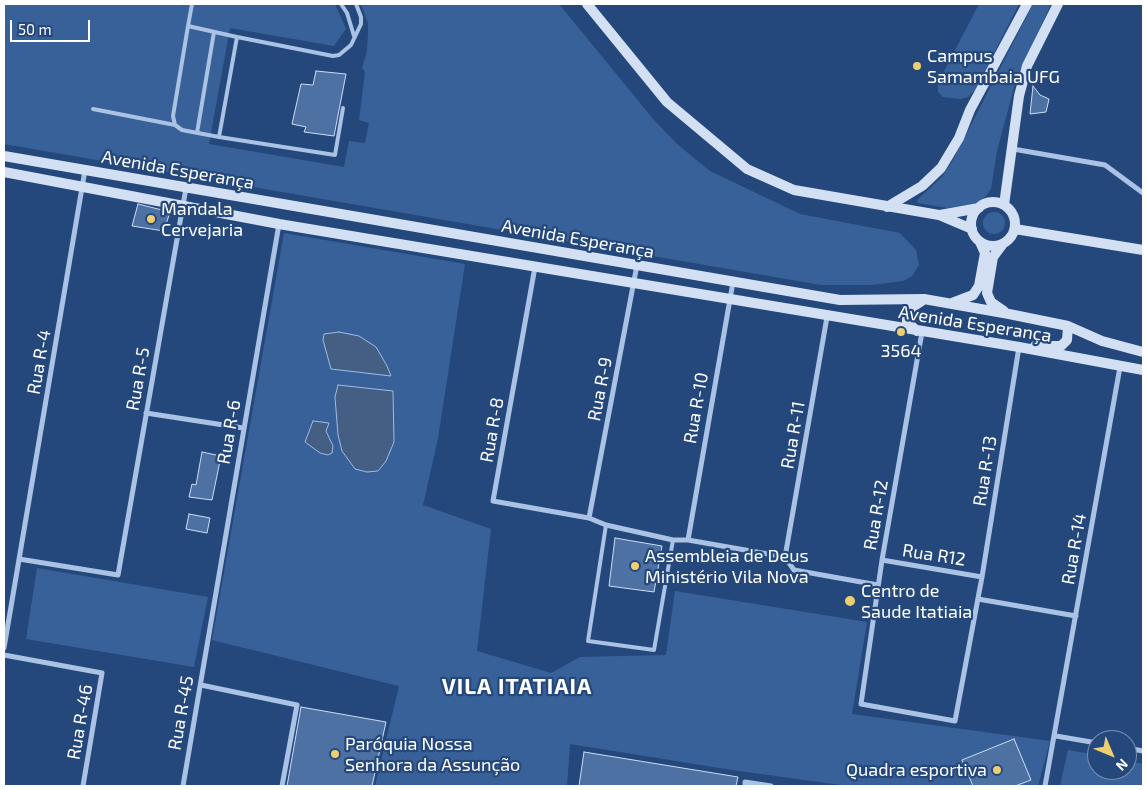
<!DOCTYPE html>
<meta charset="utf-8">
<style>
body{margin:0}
#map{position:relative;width:1147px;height:790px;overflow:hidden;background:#25487c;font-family:"Exo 2",sans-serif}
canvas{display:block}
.frame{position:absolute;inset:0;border:5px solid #fff;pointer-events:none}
.north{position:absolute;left:1087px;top:730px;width:50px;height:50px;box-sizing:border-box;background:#25487c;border:1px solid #7c91b0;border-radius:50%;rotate:135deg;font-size:14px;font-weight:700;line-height:20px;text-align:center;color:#fff}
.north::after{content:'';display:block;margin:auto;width:18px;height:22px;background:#eece6f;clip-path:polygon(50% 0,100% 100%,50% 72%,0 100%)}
.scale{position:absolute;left:10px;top:20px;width:80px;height:22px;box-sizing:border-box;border:2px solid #fff;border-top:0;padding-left:6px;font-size:15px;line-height:18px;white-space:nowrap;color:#fff;-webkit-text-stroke:4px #25487c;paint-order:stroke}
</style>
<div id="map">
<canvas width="1147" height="790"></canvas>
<div class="frame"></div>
<div class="north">N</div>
<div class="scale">50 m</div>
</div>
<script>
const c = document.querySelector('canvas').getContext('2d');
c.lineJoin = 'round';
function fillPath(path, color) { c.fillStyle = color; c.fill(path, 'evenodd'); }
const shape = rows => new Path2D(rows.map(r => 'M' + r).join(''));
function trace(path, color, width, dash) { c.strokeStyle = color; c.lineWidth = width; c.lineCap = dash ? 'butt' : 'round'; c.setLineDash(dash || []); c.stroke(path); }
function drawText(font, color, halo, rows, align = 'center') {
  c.font = font + ' "Exo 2",sans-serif'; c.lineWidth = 4.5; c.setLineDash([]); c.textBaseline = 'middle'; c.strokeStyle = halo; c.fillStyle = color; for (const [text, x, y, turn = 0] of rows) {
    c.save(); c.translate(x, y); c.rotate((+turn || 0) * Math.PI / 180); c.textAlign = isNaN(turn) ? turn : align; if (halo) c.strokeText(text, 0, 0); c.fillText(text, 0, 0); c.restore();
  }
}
const green = shape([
 [4,4,335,4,346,29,334,46,230,28,209,144,344,167,349,141,365,143,369,123,359,120,365,72,362,68,367,51,368,34,368,23,361,4,559,4,654,120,677,144,710,171,800,214,900,233,916,250,919,265,912,276,903,281,872,285,821,285,4,144],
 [979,4,1019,4,975,90,968,97,960,99,943,97,938,92,938,83],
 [1033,4,1051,4,1016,80,997,151,991,189,985,197,974,204,947,208,918,203,917,200,942,177,953,160],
 '983 223a11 11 0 1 1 22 0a11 11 0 1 1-22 0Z',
 [284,233,465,264,438,438,423,505,491,529,477,651,551,673,580,657,666,655,675,591,867,622,852,714,1050,741,1038,786,848,786,732,770,570,744,567,786,375,786,399,686,212,640],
 [37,568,208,597,194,667,26,639],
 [1068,750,1097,755,1097,770,1127,770,1127,761,1143,764,1143,786,1060,786]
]);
const water = shape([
 [339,332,359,336,376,347,387,366,391,376,331,369,323,340,324,334,339,332],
 [338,385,393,391,394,442,386,461,378,471,367,472,355,469,342,451,338,435,335,397,338,385],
 [313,421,329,423,326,431,333,446,332,453,328,455,320,453,305,442,313,421]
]);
const building = shape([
 [316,71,346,74,334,136,304,132,306,127,292,124,301,84,313,85,316,71],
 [1033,86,1040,95,1049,99,1046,112,1030,114,1033,86],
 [138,204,170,212,164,231,132,226,138,204],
 [202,452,221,456,212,500,189,497,192,484,196,485,202,452],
 [189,514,210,518,207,533,186,529,189,514],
 [615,538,662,546,654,592,609,586,615,538],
 [301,707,386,722,372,786,287,786,301,707],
 [1014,739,1031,780,1015,786,973,786,962,760,1014,739],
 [584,752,738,777,736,786,579,786,584,752]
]);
const lane = shape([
 [192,4,188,26,237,37],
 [341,4,347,13,354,36],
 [188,26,173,116,175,125,182,130,219,137],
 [343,108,335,155,219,137,237,37,333,56,339,55,351,45,361,24,361,17,356,4],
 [93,109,175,125],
 [197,133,214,32],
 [606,525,588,641,654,650,673,540]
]);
const street = shape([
 [1013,149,1105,165,1143,193],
 [535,267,493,501,589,518,606,525,673,540,688,540,785,557,794,570,878,585],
 [922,332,882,560,861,704,955,721,982,577,1019,347],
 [146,413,243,428],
 [589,518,637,265],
 [688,540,733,282],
 [785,557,827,317],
 [19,559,118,575,186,188],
 [882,560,982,577],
 [978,599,1076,616],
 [4,648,85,170],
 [4,655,102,673,83,786],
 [201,685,297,705,282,786],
 [1056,736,1097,743],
 [1127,748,1143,751],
 [183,786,279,224],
 [745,786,745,782,771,786],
 [1045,786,1120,367]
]);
const secondary = shape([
 [587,4,667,102,747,169,794,190,939,215,972,229],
 [4,156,840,300,924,299,1009,314,1068,326,1102,341,1143,352],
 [4,172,279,224,1019,347,1143,370],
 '971 224a22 22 0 1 1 44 0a22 22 0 1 1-44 0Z',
 [1004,205,1019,96,1027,66,1058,4],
 [887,207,922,186,941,168,959,138,970,110,1027,4],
 [940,215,979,208],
 [1015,229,1143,250],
 [1002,245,993,257,987,293,991,302,1004,311],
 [952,303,973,295,979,286,985,253,980,242],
 [917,331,907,322,907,314,911,308,923,300],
 [1035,346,1061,346,1067,340,1068,326]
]);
const markers = [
 [917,66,5,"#eece6f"],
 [151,219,5,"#eece6f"],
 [901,332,5,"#eece6f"],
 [635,566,5,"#eece6f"],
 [850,601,6,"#eece6f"],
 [335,754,5,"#eece6f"],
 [997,770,5,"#eece6f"]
];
const poiNames = [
 ["Campus",927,56],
 ["Samambaia UFG",927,77],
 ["Mandala",161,209],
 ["Cervejaria",161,230],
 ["3564",901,351,"center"],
 ["Assembleia de Deus",645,556],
 ["Ministério Vila Nova",645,577],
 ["Centro de",861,591],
 ["Saude Itatiaia",861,612],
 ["Paróquia Nossa",345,744],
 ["Senhora da Assunção",345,765],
 ["Quadra esportiva",987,770,"right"]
];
const streetNames = [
 ["Avenida Esperança",178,170,10],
 ["Avenida Esperança",578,239,10],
 ["Avenida Esperança",975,324,9],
 ["Rua R-4",39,362,-80],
 ["Rua R-5",138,379,-80],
 ["Rua R-9",600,389,-79],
 ["Rua R-10",696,408,-80],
 ["Rua R-8",492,430,-80],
 ["Rua R-6",229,432,-80],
 ["Rua R-11",793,435,-80],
 ["Rua R-13",985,471,-81],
 ["Rua R-12",876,515,-80],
 ["Rua R-14",1074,549,-80],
 ["Rua R12",934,555,9],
 ["Rua R-45",181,713,-80],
 ["Rua R-46",80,722,-80]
];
const districtNames = [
 ["VILA ITATIAIA",517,687]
];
fillPath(green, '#396199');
fillPath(water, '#455f84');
trace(water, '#9ebce5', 1);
fillPath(building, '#4e71a4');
trace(building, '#ccddf4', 1);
trace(lane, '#aac2e4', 4);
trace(street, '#aac2e4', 5);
trace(secondary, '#d3e0f4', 10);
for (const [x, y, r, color] of markers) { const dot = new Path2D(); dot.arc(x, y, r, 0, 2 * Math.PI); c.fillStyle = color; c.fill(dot); trace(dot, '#25487c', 2); }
drawText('18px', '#fff', '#25487c', poiNames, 'left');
drawText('18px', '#fff', '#25487c', streetNames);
c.letterSpacing = '1px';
drawText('bold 22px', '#fff', '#25487c', districtNames);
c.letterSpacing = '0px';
</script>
